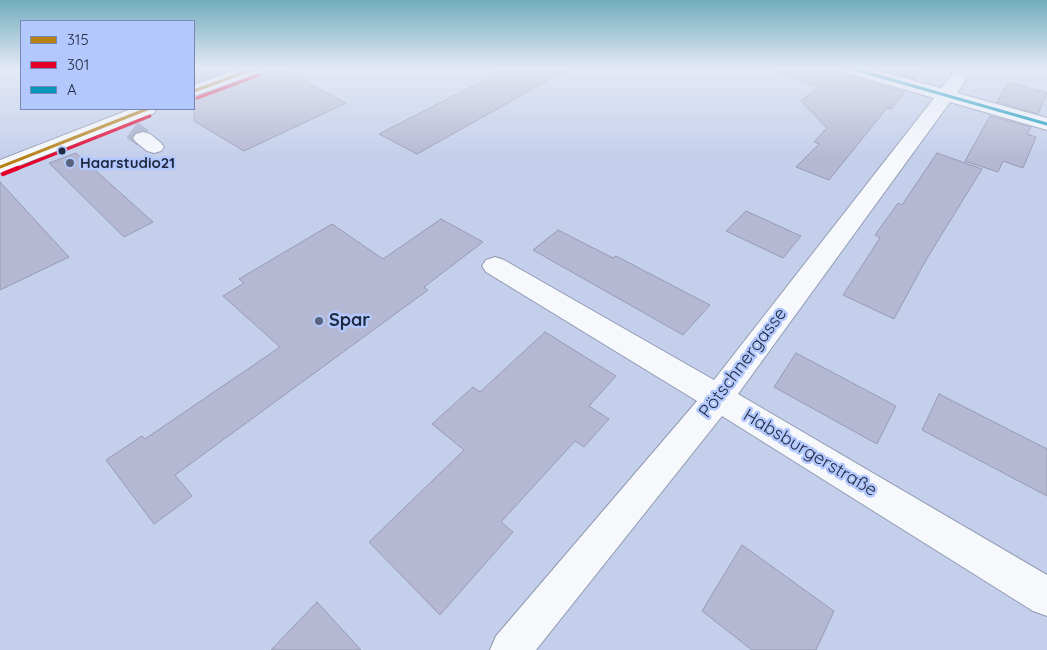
<!DOCTYPE html>
<meta charset="utf-8">
<style>
body{margin:0}
#map{position:relative;width:1047px;height:650px;overflow:hidden;background:#c4cfeb;font-family:Quicksand,sans-serif}
canvas{display:block}
.legend{position:absolute;left:20px;top:20px;width:175px;height:90px;box-sizing:border-box;background:#b3c8fc;border:1px solid #7888b2;margin:0;padding:6px 9px;list-style:none;font-size:15px;color:#202942}
.legend li{display:flex;align-items:center;gap:10px;height:25px}
.legend b{width:25px;border:1px solid #7888b2}
</style>
<div id="map">
<canvas width="1047" height="650"></canvas>
<ul class="legend">
<li><b style="height:6px;background:#b68014"></b>315</li>
<li><b style="height:6px;background:#e4002b"></b>301</li>
<li><b style="height:6px;background:#0596b9"></b>A</li>
</ul>
</div>
<script>
const c = document.querySelector('canvas').getContext('2d');
c.lineJoin = 'round';
function fillPath(path, color) { c.fillStyle = color; c.fill(path, 'evenodd'); }
const shape = rows => new Path2D(rows.map(r => 'M' + r).join(''));
function trace(path, color, width, dash) { c.strokeStyle = color; c.lineWidth = width; c.lineCap = dash ? 'butt' : 'round'; c.setLineDash(dash || []); c.stroke(path); }
function drawText(font, color, halo, rows, align = 'center') {
  c.font = font + ' Quicksand,sans-serif'; c.lineWidth = 5; c.setLineDash([]); c.textBaseline = 'middle'; c.strokeStyle = halo; c.fillStyle = color; for (const [text, x, y, turn = 0] of rows) {
    c.save(); c.translate(x, y); c.rotate((+turn || 0) * Math.PI / 180); c.textAlign = isNaN(turn) ? turn : align; if (halo) c.strokeText(text, 0, 0); c.fillText(text, 0, 0); c.restore();
  }
}
const building = shape([
 [194,68,237,68,194,83,194,68],
 [266,68,281,68,346,103,244,151,194,121,194,98,263,74,266,68],
 [508,68,570,68,417,154,379,134,508,68],
 [780,68,840,68,843,74,905,92,891,109,887,108,829,180,796,167,819,144,814,142,827,128,801,101,819,87,779,74,780,68],
 [873,68,924,68,915,79,873,68],
 [1008,82,1047,93,1038,114,997,102,1008,82],
 [990,116,1031,127,1027,134,1036,137,1023,168,1003,161,998,172,965,161,990,116],
 [76,153,153,222,124,237,49,163,76,153],
 [937,153,982,169,926,260,894,319,843,295,880,238,875,235,898,203,902,205,937,153],
 [0,182,69,257,0,290,0,182],
 [746,211,801,236,783,258,726,231,746,211],
 [441,219,483,242,424,287,428,290,175,475,192,496,154,524,106,460,142,436,145,439,280,347,223,296,244,283,239,279,332,224,383,259,441,219],
 [558,230,613,258,616,256,710,305,683,335,533,250,558,230],
 [545,332,616,376,589,406,609,419,584,447,575,441,501,522,513,532,440,615,369,542,464,450,432,424,473,387,480,392,545,332],
 [796,353,896,406,877,444,774,387,796,353],
 [939,394,1047,449,1047,496,922,430,939,394],
 [742,545,834,611,816,650,752,650,702,611,742,545],
 [317,602,361,650,271,650,317,602]
]);
const minorTunnel = shape([
 [132,130,143,138]
]);
const minor = shape([
 [241,68,264,68,262,72,194,96,194,85,241,68],
 [842,68,867,68,941,88,958,68,974,68,957,93,1047,118,1047,130,950,102,738,394,1047,575,1047,616,1033,611,722,416,536,650,490,650,496,636,697,401,486,272,482,266,486,260,495,257,504,260,714,380,934,98,844,72,842,68],
 [131,109,156,109,154,113,0,173,0,160,131,109],
 [143,132,150,134,161,143,164,147,161,151,154,153,147,151,136,142,133,138,136,134,143,132]
]);
const bus1 = shape([
 [194,91,256,68],
 [0,167,147,109]
]);
const bus2Far1 = shape([
 [197,98,259,75],
 [14,170,150,116]
]);
const bus2 = shape([
 [3,174,18,168]
]);
const bus3 = shape([
 [850,68,1047,124]
]);
const markers = [
 [62,151,4.5,"#202942"],
 [70,163,5,"#59637d"],
 [319,321,5,"#59637d"]
];
const farPoinames = [
 ["Haarstudio21",80,163]
];
const poiNames = [
 ["Spar",329,321]
];
const streetNames = [
 ["Pötschnergasse",743,363,-53],
 ["Habsburgerstraße",810,453,31]
];
fillPath(building, '#b5b8d2');
trace(building, '#979ab2', 1);
trace(minorTunnel, '#a3aec9', 19, [19, 9]);
trace(minor, '#9099b1', 2);
fillPath(minor, '#f6f8fc');
trace(bus1, '#b68014', 3);
trace(bus2Far1, '#e4002b', 3);
trace(bus2, '#e4002b', 4.5);
trace(bus3, '#0596b9', 3);
const sky = c.createLinearGradient(0, 0, 0, 159);
sky.addColorStop(0, '#71acbc');
sky.addColorStop(0.43, '#e4e9f6');
sky.addColorStop(1, '#e4e9f600');
c.fillStyle = sky;
c.fillRect(0, 0, 1047, 159);
for (const [x, y, r, color] of markers) { const dot = new Path2D(); dot.arc(x, y, r, 0, 2 * Math.PI); c.fillStyle = color; c.fill(dot); trace(dot, '#b3c8fc', 2); }
drawText('bold 15px', '#202942', '#b3c8fc', farPoinames, 'left');
drawText('bold 18px', '#202942', '#b3c8fc', poiNames, 'left');
drawText('18px', '#202942', '#b3c8fc', streetNames);
</script>
